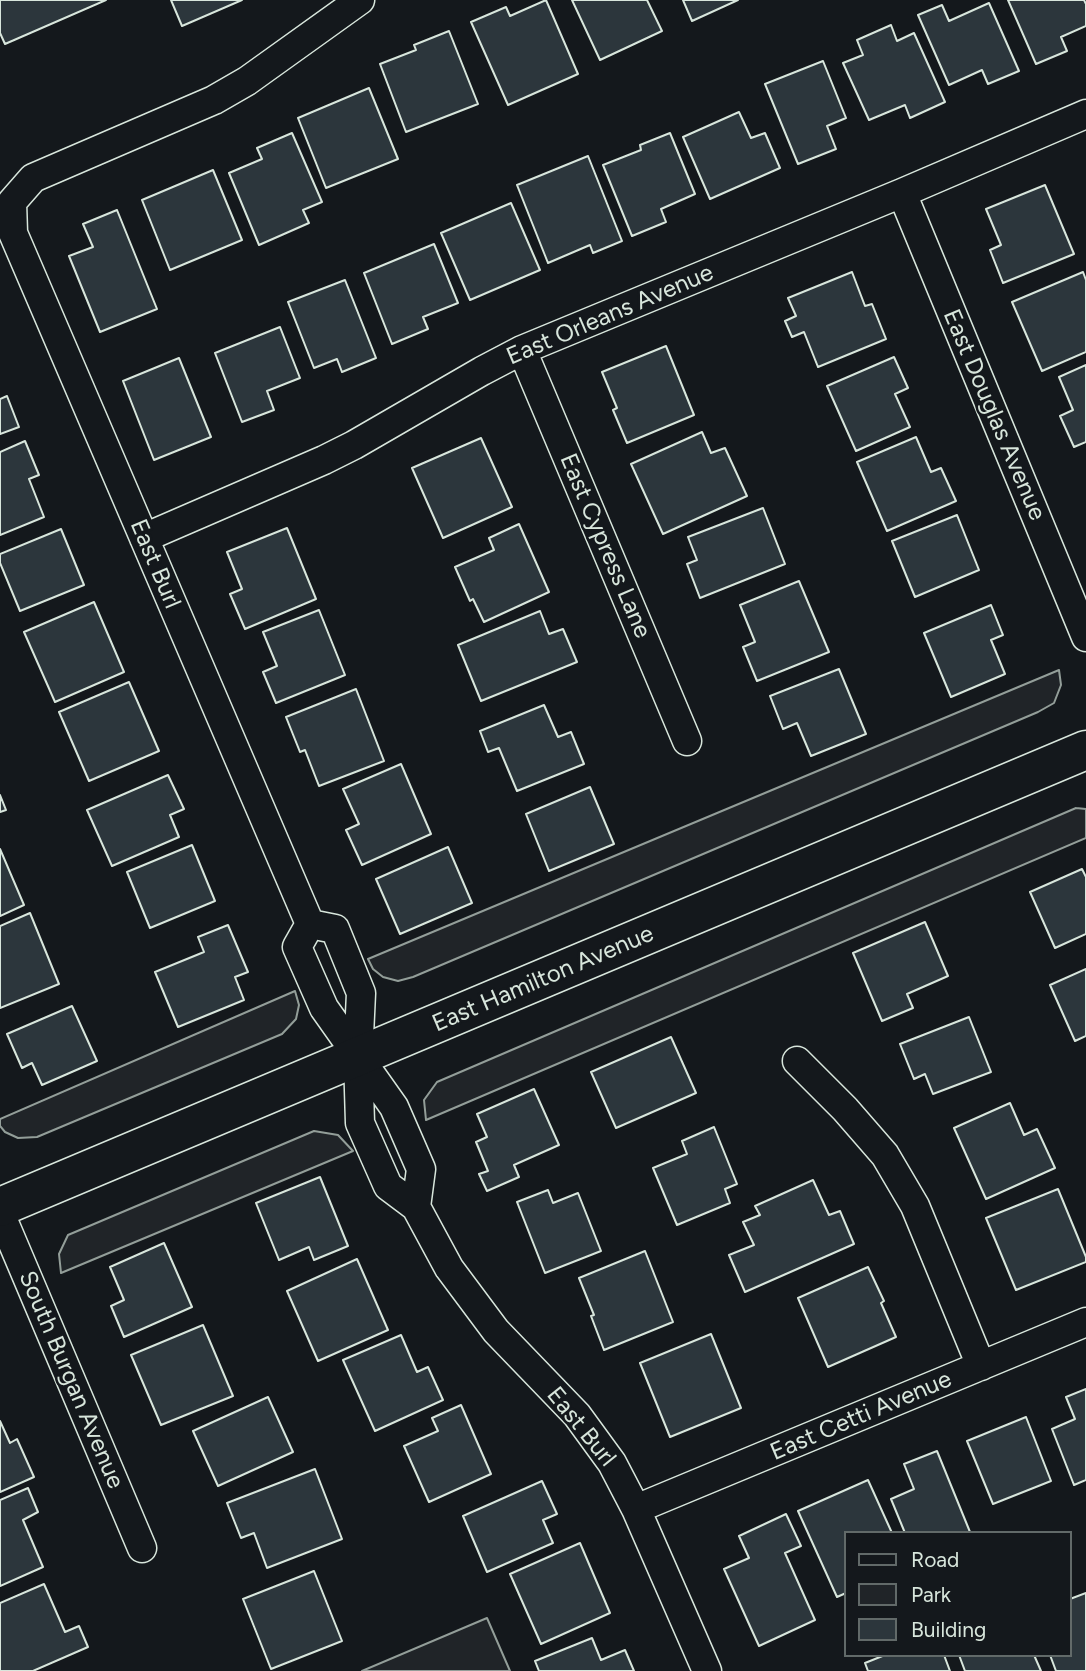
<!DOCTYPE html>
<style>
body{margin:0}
#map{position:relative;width:1086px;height:1671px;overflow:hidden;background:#14181c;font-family:Figtree,sans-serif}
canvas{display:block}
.legend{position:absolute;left:844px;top:1531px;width:228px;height:126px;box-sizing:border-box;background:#14181c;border:2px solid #626a69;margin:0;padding:9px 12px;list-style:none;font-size:21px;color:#d8e6dc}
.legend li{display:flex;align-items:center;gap:14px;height:35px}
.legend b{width:35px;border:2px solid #626a69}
</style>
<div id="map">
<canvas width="1086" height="1671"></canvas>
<ul class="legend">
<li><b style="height:9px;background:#14181c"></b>Road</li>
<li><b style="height:19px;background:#202428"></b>Park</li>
<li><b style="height:19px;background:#2c363c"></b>Building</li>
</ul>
</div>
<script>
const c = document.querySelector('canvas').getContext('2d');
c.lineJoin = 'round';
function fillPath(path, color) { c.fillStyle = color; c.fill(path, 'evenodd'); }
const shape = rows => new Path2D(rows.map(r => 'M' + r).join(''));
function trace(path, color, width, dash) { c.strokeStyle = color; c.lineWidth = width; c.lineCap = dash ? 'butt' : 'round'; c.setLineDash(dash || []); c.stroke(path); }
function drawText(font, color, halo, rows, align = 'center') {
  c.font = font + ' Figtree,sans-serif'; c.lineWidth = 5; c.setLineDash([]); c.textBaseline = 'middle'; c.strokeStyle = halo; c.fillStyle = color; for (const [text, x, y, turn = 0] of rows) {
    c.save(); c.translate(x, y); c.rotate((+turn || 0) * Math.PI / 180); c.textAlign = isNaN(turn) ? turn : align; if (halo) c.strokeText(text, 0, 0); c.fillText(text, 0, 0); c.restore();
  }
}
const green = shape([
 [1059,670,1061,685,1054,703,1038,712,413,977,398,981,383,977,373,969,368,959,1059,670],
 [1076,808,1086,809,1086,838,426,1120,424,1100,437,1082,1076,808],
 [295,991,299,1005,296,1019,282,1034,37,1137,18,1138,5,1132,0,1126,0,1119,295,991],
 [314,1131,338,1135,353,1151,61,1273,59,1254,68,1235,314,1131],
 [487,1618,510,1671,362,1671,487,1618]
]);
const building = shape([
 [0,0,106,0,5,44,0,33,0,0],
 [171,0,242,0,182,26,171,0],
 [546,0,578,74,508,105,471,22,506,7,510,16,546,0],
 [572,0,647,0,662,31,600,60,572,0],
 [683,0,738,0,692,21,683,0],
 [1008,0,1084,0,1086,4,1086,26,1061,37,1067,51,1036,64,1008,0],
 [989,3,1019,71,988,84,982,70,949,85,918,15,942,5,949,21,989,3],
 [891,25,897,41,914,33,945,102,910,118,905,105,869,120,843,63,863,55,857,40,891,25],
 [449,31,478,104,406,132,380,64,416,50,414,45,449,31],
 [823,61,846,118,827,126,836,149,798,164,765,84,823,61],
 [369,88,398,159,326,188,298,118,369,88],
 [739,112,751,138,765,133,780,168,710,199,683,137,739,112],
 [292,133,322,202,303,210,309,223,259,245,229,173,262,159,257,148,292,133],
 [670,133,695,194,661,209,666,222,632,236,603,165,641,150,640,145,670,133],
 [588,156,622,241,593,253,590,245,548,263,517,185,588,156],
 [213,170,242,240,170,270,142,200,213,170],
 [1045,185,1074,254,1003,283,990,250,1001,245,986,209,1045,185],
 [511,203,540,270,470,300,441,233,511,203],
 [117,210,157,309,100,332,69,256,93,247,83,224,117,210],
 [434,244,458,303,423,317,428,329,392,344,364,273,434,244],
 [852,272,865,306,872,304,886,339,818,367,804,332,792,337,785,321,796,316,788,298,852,272],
 [1083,272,1086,280,1086,352,1042,371,1012,302,1083,272],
 [345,280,376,358,342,372,337,359,314,368,288,302,345,280],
 [280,327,300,378,267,391,274,410,242,422,215,353,280,327],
 [666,346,694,415,627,443,613,410,617,408,602,372,666,346],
 [894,357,908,388,895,394,910,427,856,451,827,386,894,357],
 [179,358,211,437,154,460,123,381,179,358],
 [1086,365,1086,442,1074,447,1060,416,1073,410,1059,377,1086,365],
 [7,396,19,427,0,434,0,399,7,396],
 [702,432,711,453,725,448,747,496,663,534,631,464,702,432],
 [916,437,931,472,941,468,956,501,887,531,857,462,916,437],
 [481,438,512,507,443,538,412,468,481,438],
 [25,441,39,475,29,479,44,517,0,535,0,452,25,441],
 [763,508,785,564,700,598,687,564,697,560,688,537,763,508],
 [957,515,979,570,915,597,892,541,957,515],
 [519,524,549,592,484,622,473,599,470,601,455,567,494,550,489,538,519,524],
 [287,528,316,599,245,629,230,594,242,589,227,552,287,528],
 [61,529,84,585,20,611,0,563,0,554,61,529],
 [799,581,829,652,757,681,743,647,755,642,740,605,799,581],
 [94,602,124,672,55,702,24,632,94,602],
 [991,605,1003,635,991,640,1005,674,951,697,924,633,991,605],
 [319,610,345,675,276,703,263,672,277,666,263,632,319,610],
 [540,611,549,634,563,629,577,662,481,701,458,645,540,611],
 [839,669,866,734,811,756,797,723,783,729,770,696,839,669],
 [129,682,159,751,89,781,59,712,129,682],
 [356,689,384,761,319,786,305,750,300,752,286,717,356,689],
 [544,705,558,737,571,732,584,764,517,791,499,748,488,752,480,731,544,705],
 [401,764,431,834,362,865,346,830,359,824,343,789,401,764],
 [168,775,184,809,170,815,179,837,112,866,87,810,168,775],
 [590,787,614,844,549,871,526,814,590,787],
 [0,795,6,810,0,812,0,795],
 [192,845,215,901,150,928,127,872,192,845],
 [448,847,472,903,400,934,376,879,448,847],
 [0,849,24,905,0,916,0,849],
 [1082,869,1086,877,1086,934,1055,948,1030,892,1082,869],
 [30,913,59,984,0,1008,0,926,30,913],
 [925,922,948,976,907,994,913,1008,882,1021,853,953,925,922],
 [228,925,248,972,235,977,244,1000,178,1027,155,972,204,952,198,937,228,925],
 [1086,969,1086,1036,1075,1041,1050,985,1086,969],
 [72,1006,97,1061,42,1085,32,1063,22,1068,7,1034,72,1006],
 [969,1017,991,1072,933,1094,925,1074,914,1079,900,1044,969,1017],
 [671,1037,696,1093,616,1128,591,1072,671,1037],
 [534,1089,559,1145,514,1165,519,1177,487,1191,479,1174,488,1171,476,1142,487,1137,477,1114,534,1089],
 [1010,1103,1024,1135,1037,1129,1055,1168,986,1199,954,1128,1010,1103],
 [714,1127,737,1184,725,1189,730,1203,677,1225,653,1168,687,1154,682,1141,714,1127],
 [320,1177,348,1246,314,1260,309,1247,279,1260,256,1203,320,1177],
 [813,1180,829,1215,840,1211,854,1244,745,1292,729,1255,754,1245,743,1222,760,1215,755,1206,813,1180],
 [1058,1189,1086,1257,1086,1262,1016,1290,986,1218,1058,1189],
 [548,1190,553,1203,578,1193,601,1251,545,1273,517,1202,548,1190],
 [164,1243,192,1307,124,1337,111,1306,124,1300,110,1267,164,1243],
 [645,1251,673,1322,604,1350,591,1316,594,1315,579,1278,645,1251],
 [357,1259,388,1330,318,1361,287,1291,357,1259],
 [868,1267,884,1301,881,1303,896,1337,828,1367,798,1298,868,1267],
 [203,1325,233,1396,161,1425,131,1355,203,1325],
 [711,1334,741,1408,670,1437,640,1363,711,1334],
 [401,1335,417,1372,428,1367,443,1400,375,1431,343,1360,401,1335],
 [1086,1389,1086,1480,1074,1485,1052,1429,1075,1419,1066,1397,1086,1389],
 [268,1397,293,1452,218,1486,193,1431,268,1397],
 [461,1405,491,1474,429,1502,404,1446,438,1431,432,1418,461,1405],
 [1026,1417,1051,1481,993,1504,967,1441,1026,1417],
 [0,1421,10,1443,17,1439,34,1477,0,1492,0,1421],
 [937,1451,970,1532,905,1533,891,1499,914,1489,904,1464,937,1451],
 [315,1469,342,1539,267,1568,254,1533,241,1538,227,1503,315,1469],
 [868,1480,892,1533,846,1533,846,1593,837,1597,798,1511,868,1480],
 [542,1481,557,1514,543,1520,553,1543,487,1572,463,1516,542,1481],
 [28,1488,38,1512,23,1520,43,1567,0,1586,0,1500,28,1488],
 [786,1514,801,1546,785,1553,815,1620,759,1646,724,1569,749,1558,739,1536,786,1514],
 [580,1543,610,1613,541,1644,510,1574,580,1543],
 [314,1571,342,1641,271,1669,243,1599,314,1571],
 [44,1584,65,1632,79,1626,88,1647,33,1671,0,1671,0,1603,44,1584],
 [1086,1593,1086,1671,1056,1671,1050,1655,1070,1655,1070,1599,1086,1593],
 [592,1638,601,1660,625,1650,634,1671,539,1671,535,1661,592,1638],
 [885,1655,944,1655,950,1671,868,1671,865,1663,885,1655],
 [959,1655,1034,1655,1041,1671,965,1671,959,1655]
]);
const street = shape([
 [902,193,1086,637],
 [522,350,687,741],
 [144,538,324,460,354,445,482,371,522,350,902,193,1086,114],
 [310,924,13,233,12,202,33,178,214,100,247,81,360,0],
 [310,924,335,929,361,993,358,1057,360,1123,388,1186,416,1207,449,1268,496,1331,577,1415,612,1463,636,1509,707,1671],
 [310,924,297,947,324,1008,394,1107,421,1169,416,1207],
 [797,1061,845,1109,885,1155,915,1206,981,1366],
 [0,1213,142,1548],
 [636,1509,1086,1322]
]);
const secondary = shape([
 [0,1207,1086,750]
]);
const streetNames = [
 ["East Orleans Avenue",610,315,-23],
 ["East Douglas Avenue",994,415,67],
 ["East Cypress Lane",605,546,67],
 ["East Burl",155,564,67],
 ["East Hamilton Avenue",543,979,-23],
 ["South Burgan Avenue",71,1380,67],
 ["East Cetti Avenue",861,1416,-23],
 ["East Burl",581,1427,51]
];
fillPath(green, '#202428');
trace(green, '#939e99', 2);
fillPath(building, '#2c363c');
trace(building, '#d8e6dc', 2);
trace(street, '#d8e6dc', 31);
trace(secondary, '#d8e6dc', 41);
trace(street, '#14181c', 28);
trace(secondary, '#14181c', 38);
drawText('24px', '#d8e6dc', '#14181c', streetNames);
</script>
